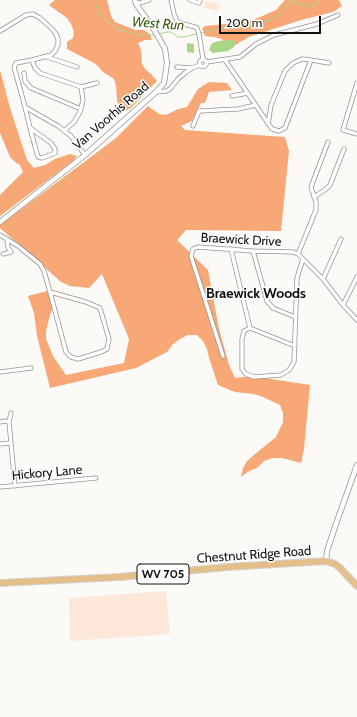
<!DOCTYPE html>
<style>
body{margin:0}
#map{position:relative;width:357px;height:717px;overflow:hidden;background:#fbfaf7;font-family:Cabin,sans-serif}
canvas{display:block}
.scale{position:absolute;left:219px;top:16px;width:102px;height:18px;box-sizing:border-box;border:2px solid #121211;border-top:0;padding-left:5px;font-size:12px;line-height:14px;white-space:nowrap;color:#121211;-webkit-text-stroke:3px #fff;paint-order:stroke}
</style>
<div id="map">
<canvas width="357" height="717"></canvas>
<div class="scale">200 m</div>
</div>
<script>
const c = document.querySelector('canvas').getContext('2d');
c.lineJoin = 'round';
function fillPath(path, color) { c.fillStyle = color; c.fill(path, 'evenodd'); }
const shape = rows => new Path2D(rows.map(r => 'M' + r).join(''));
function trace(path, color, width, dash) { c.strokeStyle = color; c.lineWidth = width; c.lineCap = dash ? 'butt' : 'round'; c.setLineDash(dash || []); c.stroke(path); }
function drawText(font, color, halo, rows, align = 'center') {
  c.font = font + ' Cabin,sans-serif'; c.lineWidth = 3; c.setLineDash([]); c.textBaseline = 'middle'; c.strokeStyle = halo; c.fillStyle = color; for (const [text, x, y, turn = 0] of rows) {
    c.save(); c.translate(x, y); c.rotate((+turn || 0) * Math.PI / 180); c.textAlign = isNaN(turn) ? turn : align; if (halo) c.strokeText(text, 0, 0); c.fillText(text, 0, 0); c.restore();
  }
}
const green = shape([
 [205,1,220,4,218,11,203,8],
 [166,591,170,634,70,641,69,598]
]);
const forest = shape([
 [55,0,107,0,111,16,115,22,135,30,144,30,150,34,152,40,145,40,138,43,141,50,142,64,146,70,152,75,157,81,131,108,125,111,119,107,117,100,116,86,114,79,103,72,98,66,92,62,67,49,67,42,73,38,74,32,71,24,67,18,49,5],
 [285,0,339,0,342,6,333,12,301,20,249,37,230,48,226,48,222,39,214,37,205,36,202,28,205,26,246,22,260,17,276,10],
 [0,70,10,108,27,160,34,168,45,165,55,159,70,154,77,156,73,161,0,216,0,195,23,172,20,165,15,162,10,157,0,133],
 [209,82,227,83,232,90,209,92,205,103,201,103,192,121,181,126,185,130,285,137,289,151,281,231,186,230,177,240,208,270,219,329,229,365,235,378,252,376,310,385,304,449,301,463,282,458,272,458,264,461,257,468,249,471,241,477,243,468,247,461,255,454,276,437,283,422,283,413,280,405,263,397,254,394,235,392,218,385,209,358,207,349,203,341,197,335,188,335,180,339,172,345,167,352,136,368,50,388,37,336,34,313,28,296,47,291,53,307,50,315,46,331,46,339,53,356,66,375,124,363,129,339,102,274,89,288,70,286,61,282,0,228,0,225,116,138,148,106,159,114,166,115,178,109,187,107,198,89]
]);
const water = shape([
 [236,40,234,47,228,51,213,53,209,50,212,43,219,41],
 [187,43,194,44,194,53,187,52]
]);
const stream = shape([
 [95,0,96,6,100,15,119,30,140,35,154,35],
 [159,34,167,32,171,32,178,37,184,37,218,29,246,26,261,21,269,20,278,16,290,1,292,1,300,5,310,6,317,3,320,0]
]);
const minor = shape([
 [171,0,174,14,177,21,180,23,195,27,197,28,199,34,203,59],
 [190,0,199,3,200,0],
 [136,4,149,0],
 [0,31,26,15,33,14,40,18,52,29,56,34,58,39,58,45,55,51,51,55,32,60],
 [47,57,77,67],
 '199.5 63a3.5 3.5 0 1 1 7 0a3.5 3.5 0 1 1-7 0Z',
 [225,60,272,129,279,131,285,128,311,60,329,63],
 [207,62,240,57,256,44,274,35,317,24,338,15],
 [177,67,192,68],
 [24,73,25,81,31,88,81,109],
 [357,83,343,130,357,134],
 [81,87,97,83],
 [156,92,166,91,170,89,178,79,185,73,192,68,200,65],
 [232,96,248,93],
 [25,107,30,128,38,157,42,158,55,153,55,149,51,143,30,128],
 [268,124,271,105,285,71,293,63,302,59,311,60],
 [193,126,199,111,238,109,256,105],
 [64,131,74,122,80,112,83,100,81,87,40,73,35,68,32,60,16,63,14,67,25,107,58,126,71,136,85,155],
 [314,197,326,189,330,185,344,149],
 [0,235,18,246,40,264,44,271,50,292],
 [231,249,250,328,295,346],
 [253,251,267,301,273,308,295,317],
 [3,254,11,252,8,247,7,240],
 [298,254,316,210,316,202,311,187,328,142],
 [323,279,341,239],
 [50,292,86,302,100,308,109,339,107,349,101,352,78,359,71,357,66,352,50,292],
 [343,305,357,277],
 [250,328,244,331,242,339,242,369,246,374,254,377,281,375,289,370,294,362,297,278,303,259],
 [223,356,191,256,193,249,198,247,253,251,293,252,298,254,323,279,343,305,357,320],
 [0,372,31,368],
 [11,413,9,422,15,486],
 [0,422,5,421,9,422],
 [0,444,11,443],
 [0,487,96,478]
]);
const tertiary = shape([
 [0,222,85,155,156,92,164,83,167,63,165,49,155,31,136,4,135,0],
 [326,561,327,551,336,524,357,465]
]);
const primary = shape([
 [0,583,120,577,228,567,326,561,335,564,340,568,357,586]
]);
const shields = [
 [163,574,52]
];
const shieldNames = [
 ["WV 705",163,574]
];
const streetNames = [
 ["Van Voorhis Road",111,116,-41],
 ["Braewick Drive",241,240,3],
 ["Hickory Lane",47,473,-5],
 ["Chestnut Ridge Road",254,555,-4]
];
const waterNames = [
 ["West Run",158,24,4]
];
const neighbourhoodNames = [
 ["Braewick Woods",256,294]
];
fillPath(green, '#fde7d9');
fillPath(forest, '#f7a876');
fillPath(water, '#a9d587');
trace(stream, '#a9d587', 1);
trace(minor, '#949390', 5);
trace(tertiary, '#949390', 6);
trace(primary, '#d4d4d4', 8);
trace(minor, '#fff', 3.5);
trace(tertiary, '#fff', 4.5);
trace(primary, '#e4bf89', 6);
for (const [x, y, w] of shields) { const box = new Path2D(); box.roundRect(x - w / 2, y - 10, w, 20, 3); c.fillStyle = '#fff'; c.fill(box); trace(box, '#121211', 1); }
drawText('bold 12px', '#121211', null, shieldNames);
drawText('13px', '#121211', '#fff', streetNames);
drawText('italic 14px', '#385e0c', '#fff', waterNames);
drawText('bold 14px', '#121211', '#fff', neighbourhoodNames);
</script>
